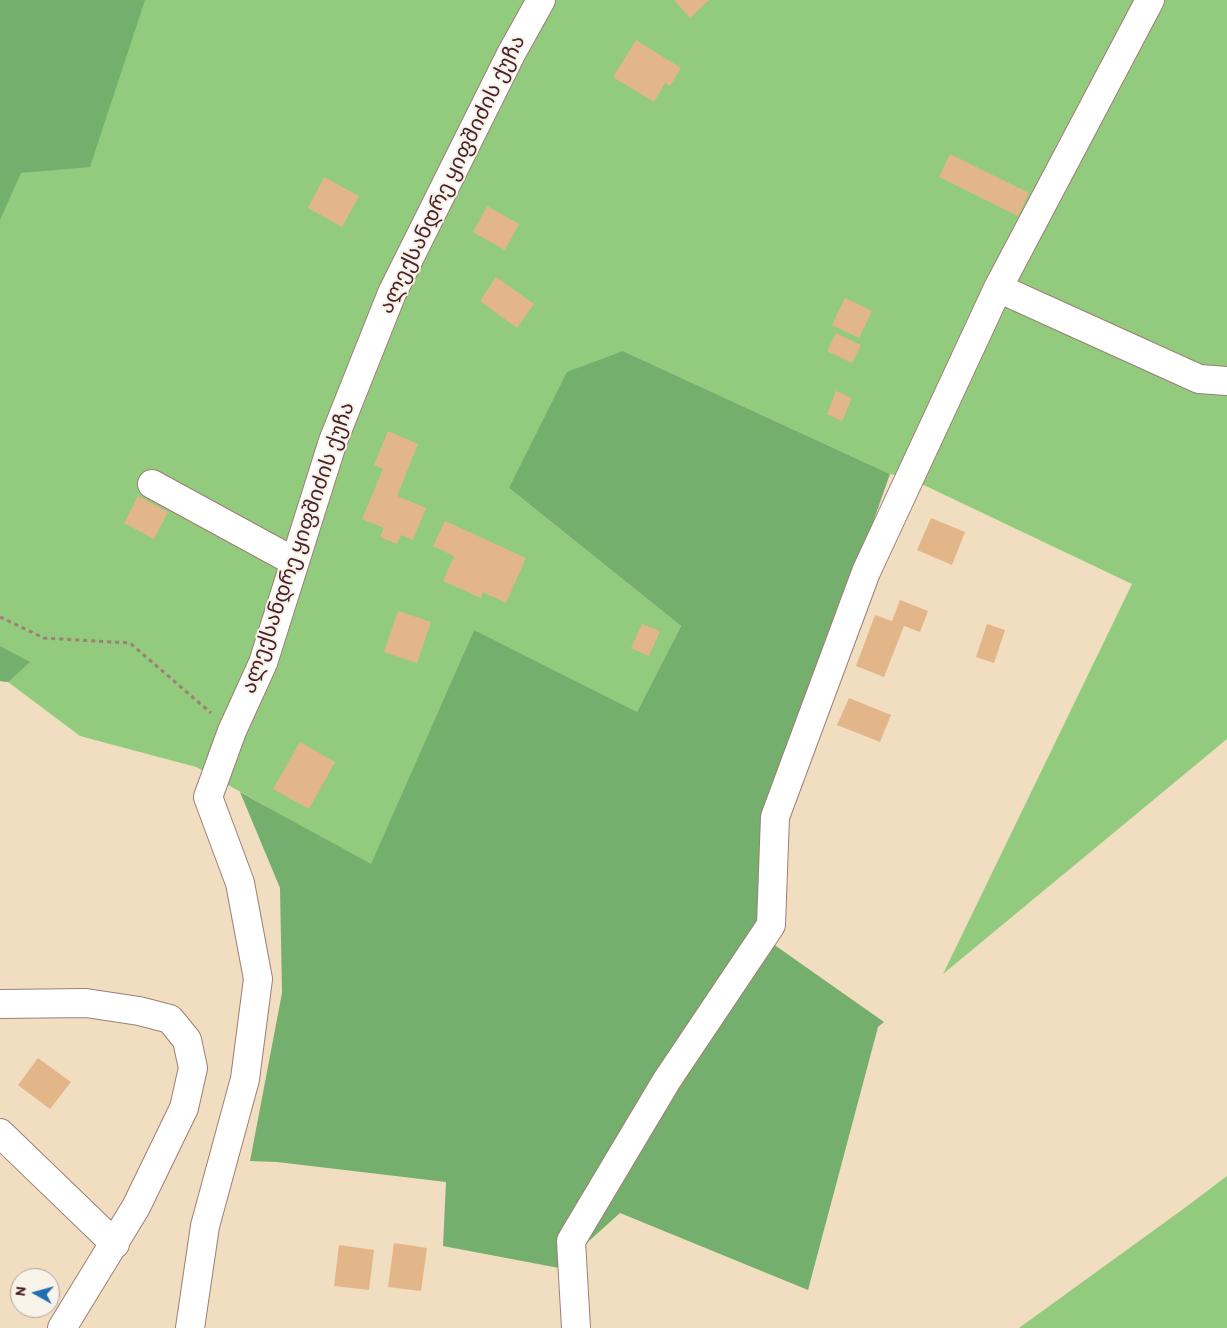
<!DOCTYPE html>
<meta charset="utf-8">
<style>
body{margin:0}
#map{position:relative;width:1227px;height:1328px;overflow:hidden;background:#f1dec0;font-family:Itim,sans-serif}
canvas{display:block}
.north{position:absolute;left:10px;top:1268px;width:50px;height:50px;box-sizing:border-box;background:#f7f3e8;border:1px solid #b29e9c;border-radius:50%;rotate:277deg;font-size:14px;font-weight:700;line-height:20px;text-align:center;color:#4a1f2b}
.north::after{content:'';display:block;margin:auto;width:18px;height:22px;background:#1f6fb2;clip-path:polygon(50% 0,100% 100%,50% 72%,0 100%)}
</style>
<div id="map">
<canvas width="1227" height="1328"></canvas>
<div class="north">N</div>
</div>
<script>
const c = document.querySelector('canvas').getContext('2d');
c.lineJoin = 'round';
function fillPath(path, color) { c.fillStyle = color; c.fill(path, 'evenodd'); }
const shape = rows => new Path2D(rows.map(r => 'M' + r).join(''));
function trace(path, color, width, dash) { c.strokeStyle = color; c.lineWidth = width; c.lineCap = dash ? 'butt' : 'round'; c.setLineDash(dash || []); c.stroke(path); }
function drawText(font, color, halo, rows, align = 'center') {
  c.font = font + ' Itim,"Noto Sans Georgian",sans-serif'; c.lineWidth = 4; c.setLineDash([]); c.textBaseline = 'middle'; c.strokeStyle = halo; c.fillStyle = color; for (const [text, x, y, turn = 0] of rows) {
    c.save(); c.translate(x, y); c.rotate((+turn || 0) * Math.PI / 180); c.textAlign = isNaN(turn) ? turn : align; if (halo) c.strokeText(text, 0, 0); c.fillText(text, 0, 0); c.restore();
  }
}
const green = shape([
 [0,0,1227,0,1227,739,943,974,1132,584,909,478,890,474,623,351,509,488,681,626,632,722,474,630,371,865,196,767,80,736,8,682,0,681],
 [1227,1176,1227,1328,1019,1328,1186,1207]
]);
const forest = shape([
 [0,0,145,0,90,167,21,173,0,220],
 [623,351,890,474,767,823,766,939,884,1022,878,1027,808,1290,620,1213,559,1268,443,1246,446,1182,277,1162,250,1161,282,993,280,888,240,792,371,864,474,630,637,712,681,626,509,488,567,372],
 [0,646,30,662,8,682,0,681]
]);
const building = shape([
 [674,0,709,0,690,18],
 [636,40,681,68,670,86,665,83,654,102,613,77],
 [950,154,1029,193,1018,216,939,177],
 [324,177,359,196,342,227,308,208],
 [487,206,519,224,505,250,473,232],
 [496,277,534,304,517,328,480,301],
 [845,298,872,311,859,338,832,325],
 [836,333,861,345,852,363,827,351],
 [836,391,852,398,842,421,827,414],
 [388,431,418,444,397,496,426,508,413,540,401,535,397,544,380,537,384,528,362,519,383,469,374,465],
 [138,496,168,512,154,539,124,523],
 [931,518,965,532,952,565,917,550],
 [445,521,526,558,506,603,483,592,481,598,443,581,454,556,433,546],
 [900,600,928,611,920,632,904,626,884,677,856,666,875,615,892,621],
 [398,611,431,622,417,663,384,652],
 [642,624,660,631,649,656,631,648],
 [987,624,1005,630,994,663,976,657],
 [849,698,891,715,880,742,837,725],
 [300,742,335,762,309,809,273,789],
 [38,1058,71,1082,50,1109,18,1085],
 [394,1243,427,1248,421,1291,388,1287],
 [339,1245,374,1250,369,1290,334,1286]
]);
const path = shape([
 [0,617,44,638,130,643,211,713]
]);
const minor = shape([
 [998,288,1199,379,1227,381],
 [152,484,295,562],
 [0,1004,86,1003,139,1011,170,1019,187,1040,193,1068,184,1108,136,1207,62,1328],
 [0,1133,115,1244],
 [190,1328,205,1226,245,1079,258,979,240,883,208,797,232,731,263,663,333,441,392,293,511,54,541,0],
 [576,1328,571,1241,667,1080,771,925,775,817,866,572,998,288,1150,0]
]);
const streetNames = [
 ["ალექსანდრე ყიფშიძის ქუჩა",453,175,-64],
 ["ალექსანდრე ყიფშიძის ქუჩა",299,548,-71]
];
fillPath(green, '#92cb7e');
fillPath(forest, '#75af6d');
fillPath(building, '#e3b68a');
trace(minor, '#9e7e76', 30);
trace(path, '#9e7e76', 3, [4, 4]);
trace(minor, '#fff', 28);
drawText('21px', '#4a1f2b', '#f7f3e8', streetNames);
</script>
